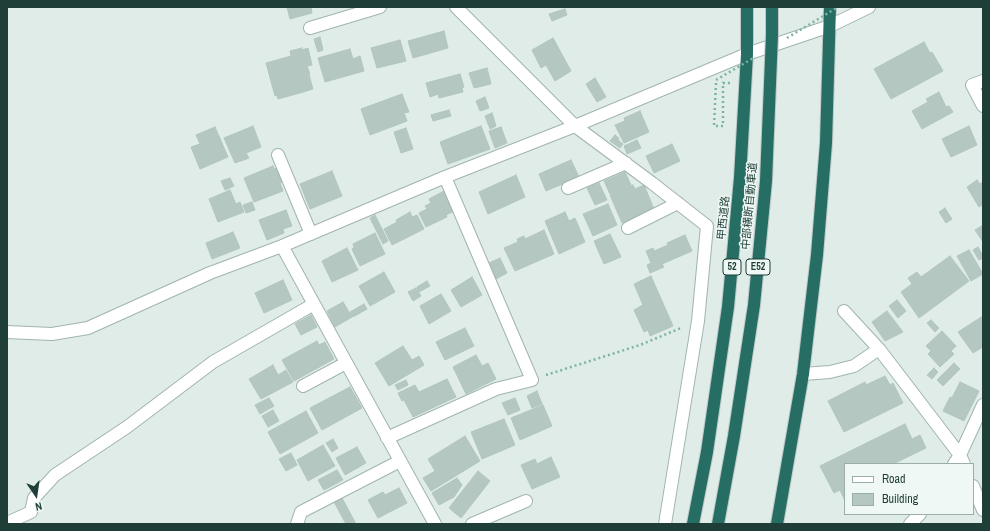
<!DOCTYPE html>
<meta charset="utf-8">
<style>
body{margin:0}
#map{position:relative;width:990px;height:531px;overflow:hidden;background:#dfece7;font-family:"Archivo Narrow",sans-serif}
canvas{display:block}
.frame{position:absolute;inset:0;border:8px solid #1e3e37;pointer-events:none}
.legend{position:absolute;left:844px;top:463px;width:130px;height:52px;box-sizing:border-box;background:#f0f8f5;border:1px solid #9caea9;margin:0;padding:5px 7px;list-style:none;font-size:12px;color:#1e3e37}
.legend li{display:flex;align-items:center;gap:8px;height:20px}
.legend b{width:20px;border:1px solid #9caea9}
.north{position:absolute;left:16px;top:475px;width:40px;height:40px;-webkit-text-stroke:3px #f0f8f5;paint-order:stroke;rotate:167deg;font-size:11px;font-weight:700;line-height:16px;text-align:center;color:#1e3e37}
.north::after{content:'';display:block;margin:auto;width:14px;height:18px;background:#1e3e37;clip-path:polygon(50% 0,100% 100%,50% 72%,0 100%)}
</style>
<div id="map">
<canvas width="990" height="531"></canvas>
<div class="frame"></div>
<ul class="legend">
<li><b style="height:5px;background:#fff"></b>Road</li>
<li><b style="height:11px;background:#b4c7c0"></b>Building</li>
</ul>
<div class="north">N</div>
</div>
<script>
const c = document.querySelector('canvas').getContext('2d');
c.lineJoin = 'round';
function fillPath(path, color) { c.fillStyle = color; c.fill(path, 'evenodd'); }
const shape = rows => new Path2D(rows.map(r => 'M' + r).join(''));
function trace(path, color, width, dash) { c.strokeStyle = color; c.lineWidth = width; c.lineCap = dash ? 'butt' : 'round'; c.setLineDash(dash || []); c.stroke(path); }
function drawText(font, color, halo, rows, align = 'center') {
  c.font = font + ' "Archivo Narrow","Noto Sans JP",sans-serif'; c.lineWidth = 3; c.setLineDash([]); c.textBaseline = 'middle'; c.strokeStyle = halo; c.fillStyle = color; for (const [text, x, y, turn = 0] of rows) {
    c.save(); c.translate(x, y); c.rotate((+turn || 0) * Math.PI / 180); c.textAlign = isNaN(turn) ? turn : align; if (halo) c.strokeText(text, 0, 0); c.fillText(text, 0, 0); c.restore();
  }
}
const building = shape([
 [287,7,311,7,312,13,290,19,287,7],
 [565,9,567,15,552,21,549,14,565,9],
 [444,31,448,48,413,58,408,41,444,31],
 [320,37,323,50,318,52,314,39,320,37],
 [553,38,571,71,555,81,546,65,541,68,532,50,553,38],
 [400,40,406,61,377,68,371,48,400,40],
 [924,42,930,53,932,52,943,71,891,99,874,69,924,42],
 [302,48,302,50,308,48,312,65,307,66,310,74,296,78,299,89,275,96,266,63,291,56,290,51,302,48],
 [350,49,353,59,360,56,364,71,325,82,318,58,350,49],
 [487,68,491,84,474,88,469,73,487,68],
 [460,74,464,87,462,88,463,92,439,98,438,94,430,97,426,83,460,74],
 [309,75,313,89,300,93,296,79,309,75],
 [595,78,606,97,597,102,586,84,595,78],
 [299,90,300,93,278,99,277,95,299,90],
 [939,92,946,107,949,106,953,112,922,129,912,111,928,102,926,99,939,92],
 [402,94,409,112,404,113,407,121,370,135,361,109,402,94],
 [485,97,489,108,480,111,476,101,485,97],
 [449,110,451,116,433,121,431,115,449,110],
 [640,111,649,132,624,143,615,125,625,121,624,118,640,111],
 [492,113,496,126,490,129,485,116,492,113],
 [253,126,261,147,246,153,249,158,235,163,224,138,253,126],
 [481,126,490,149,448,164,440,142,481,126],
 [969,126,977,145,951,157,942,139,969,126],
 [215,127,228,157,200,169,191,147,200,144,196,135,215,127],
 [501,127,507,143,495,148,489,131,501,127],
 [406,128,413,149,401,153,394,132,406,128],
 [615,135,619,138,618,140,623,144,620,148,610,141,615,135],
 [637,140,641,148,627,154,624,146,637,140],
 [672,144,680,161,654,173,646,156,672,144],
 [571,160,579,177,546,191,539,174,571,160],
 [273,166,274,169,277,168,282,182,280,183,283,191,254,202,244,178,273,166],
 [332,171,342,196,310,209,300,184,332,171],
 [625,172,631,185,610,194,604,181,625,172],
 [516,175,525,197,488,214,479,192,516,175],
 [230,178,234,186,225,190,221,181,230,178],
 [977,180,980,184,983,182,983,204,979,207,967,187,977,180],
 [599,183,607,200,595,205,587,188,599,183],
 [633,185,635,189,644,185,654,209,622,223,610,195,633,185],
 [230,190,236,204,240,202,244,212,218,222,209,199,230,190],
 [444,191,454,211,446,215,447,217,426,227,419,213,427,209,425,206,431,203,429,199,444,191],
 [252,202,255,210,246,213,243,205,252,202],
 [608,204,617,225,593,236,583,214,608,204],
 [945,208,952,219,946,223,939,212,945,208],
 [286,210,292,226,283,229,284,233,267,240,259,220,286,210],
 [410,212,412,217,417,215,424,229,392,245,384,229,397,222,396,220,410,212],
 [565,212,569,221,575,218,585,242,559,254,545,221,565,212],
 [375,215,388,241,383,244,370,218,375,215],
 [983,225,983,242,975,230,983,225],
 [544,230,554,254,515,271,504,248,518,242,517,239,524,236,525,239,544,230],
 [233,232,240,248,212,259,206,243,233,232],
 [375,233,385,254,360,266,352,249,354,248,353,244,375,233],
 [610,234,621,257,604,264,594,241,610,234],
 [685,235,692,251,662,264,664,267,650,273,647,265,651,263,646,251,653,248,654,251,668,245,667,243,685,235],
 [978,247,983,256,983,258,979,260,973,250,978,247],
 [347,248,358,270,332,282,322,261,347,248],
 [969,250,983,274,971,281,957,256,969,250],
 [950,256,969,281,919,318,901,292,912,284,908,278,917,272,921,277,950,256],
 [500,258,507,273,496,279,489,263,500,258],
 [384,272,395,292,370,306,359,286,384,272],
 [651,276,673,326,650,336,648,330,644,332,634,310,643,305,634,284,651,276],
 [472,277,482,295,461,307,451,290,472,277],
 [283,280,292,300,264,313,255,293,283,280],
 [427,281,430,286,419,292,417,287,427,281],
 [416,288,421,296,413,301,408,292,416,288],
 [441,294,451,311,429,324,420,306,441,294],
 [897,300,906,311,898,318,889,306,897,300],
 [343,302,352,317,335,327,327,311,343,302],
 [364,304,367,309,353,317,350,312,364,304],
 [887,311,903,332,885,341,872,322,887,311],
 [311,315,317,327,301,335,295,324,311,315],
 [983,316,983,347,973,353,958,332,983,316],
 [931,320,939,328,935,332,927,323,931,320],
 [465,328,474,346,445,360,436,342,465,328],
 [942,331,956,346,951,351,954,354,940,367,928,354,931,351,926,346,942,331],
 [317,341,319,345,325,342,334,359,294,381,282,360,317,341],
 [403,346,412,360,419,356,424,365,389,386,375,363,403,346],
 [476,355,482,366,488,363,496,379,466,394,453,367,476,355],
 [954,363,960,369,943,386,937,380,954,363],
 [273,365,278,375,286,370,293,382,261,399,249,379,273,365],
 [934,368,938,372,932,379,927,375,934,368],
 [885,376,890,385,893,383,903,403,844,432,828,401,865,382,866,385,885,376],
 [447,379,456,397,413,417,404,400,402,401,398,393,415,385,419,392,447,379],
 [406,380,408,385,398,390,395,385,406,380],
 [960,382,979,391,964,421,943,411,950,397,952,398,960,382],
 [350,387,362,408,322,430,310,408,350,387],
 [537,391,542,404,532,408,527,396,537,391],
 [269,398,274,406,260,414,255,405,269,398],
 [515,398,520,410,508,415,502,403,515,398],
 [543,405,552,426,520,440,511,418,543,405],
 [273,410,279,421,268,427,262,416,273,410],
 [306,411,318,433,280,454,268,432,306,411],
 [504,419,515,445,482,459,471,432,504,419],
 [905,424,912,439,920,435,926,448,893,464,845,464,845,501,840,490,834,493,820,466,905,424],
 [465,436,480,461,431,491,423,478,435,471,428,459,465,436],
 [333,439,338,448,332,452,326,443,333,439],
 [323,445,335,466,308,481,297,460,323,445],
 [357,447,366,463,345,475,336,458,357,447],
 [291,453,297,465,286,471,279,459,291,453],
 [551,457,560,477,532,489,521,465,535,459,537,464,551,457],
 [337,470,343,480,324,490,318,480,337,470],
 [478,471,490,481,461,518,449,508,478,471],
 [457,478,462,485,454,497,439,505,432,493,457,478],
 [399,488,407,503,378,518,368,500,383,492,385,495,399,488],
 [342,498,356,524,346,524,334,502,342,498]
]);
const path = shape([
 [716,83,714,126,723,126,723,83,730,83],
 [546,375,640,345,681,328]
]);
const minor = shape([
 [456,7,575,126,652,183,707,226,698,321,665,524],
 [310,28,380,7],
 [983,81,972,85,983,106],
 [278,155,311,234],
 [568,188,626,163],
 [628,228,678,203],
 [282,246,435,524],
 [844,311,879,349,960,455,964,464],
 [7,332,52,334,88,328,210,273,282,246,445,177,575,126,747,54,830,26,869,7],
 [803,374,830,372,854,366,879,349],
 [303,386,346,363],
 [387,438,496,389,532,380,445,177],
 [954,464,960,455,983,405],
 [973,486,983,510],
 [7,523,31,512,34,498,55,475,127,427,213,362,314,304],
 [297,524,301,512,400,461],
 [472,524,526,501],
 [910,524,920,514]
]);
const highway = shape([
 [693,524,707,452,728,307,740,178,747,54,747,7],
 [777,524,803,374,817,255,826,143,830,7]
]);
const pathBridge = shape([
 [787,38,838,7],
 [716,80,755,57]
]);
const highwayBridge = shape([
 [718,524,734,436,754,305,766,181,772,35,772,7]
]);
const shields = [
 [732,267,18],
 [758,267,24]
];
const shieldNames = [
 ["52",732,267],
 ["E52",758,267]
];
const streetNames = [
 ["中部横断自動車道",750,206,-85],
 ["甲西道路",724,218,-84]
];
fillPath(building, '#b4c7c0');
trace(building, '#b1c6bf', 1);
trace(minor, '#a1b4af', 14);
trace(highway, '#c0c9c7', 14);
trace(path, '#7bb4a5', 2.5, [2, 3]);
trace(minor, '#fff', 12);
trace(highway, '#266e63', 12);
trace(highwayBridge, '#c0c9c7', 14, []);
trace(pathBridge, '#7bb4a5', 2.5, [2, 3]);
trace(highwayBridge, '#266e63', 12);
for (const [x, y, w] of shields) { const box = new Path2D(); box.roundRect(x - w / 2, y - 8, w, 16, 3); c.fillStyle = '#f0f8f5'; c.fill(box); trace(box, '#1e3e37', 1); }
drawText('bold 10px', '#1e3e37', null, shieldNames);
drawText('11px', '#1e3e37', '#f0f8f5', streetNames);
</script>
